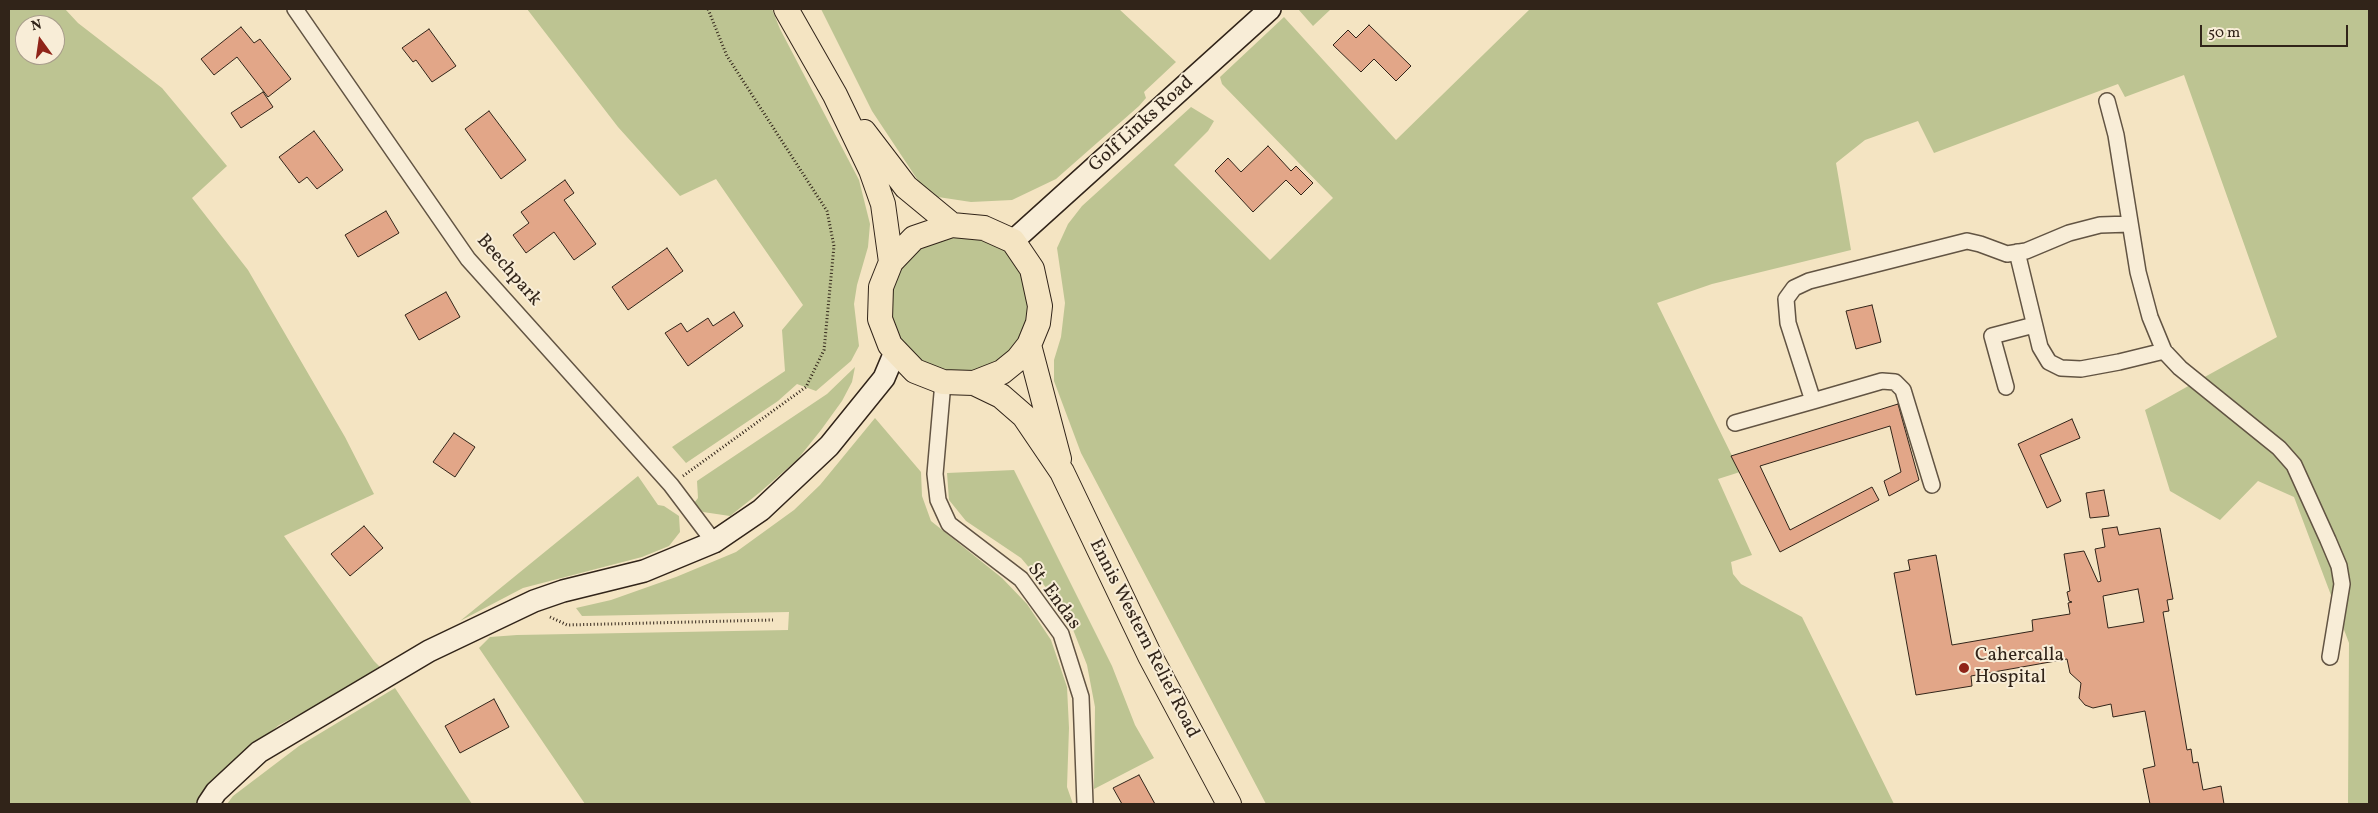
<!DOCTYPE html>
<style>
body{margin:0}
#map{position:relative;width:2378px;height:813px;overflow:hidden;background:#f4e4c2;font-family:Vollkorn,serif}
canvas{display:block}
.frame{position:absolute;inset:0;border:10px solid #312419;pointer-events:none}
.north{position:absolute;left:15px;top:15px;width:50px;height:50px;box-sizing:border-box;background:#f8edd7;border:1px solid #a89d8b;border-radius:50%;rotate:346deg;font-size:14px;font-weight:700;line-height:20px;text-align:center;color:#312419}
.north::after{content:'';display:block;margin:auto;width:18px;height:22px;background:#8f2418;clip-path:polygon(50% 0,100% 100%,50% 72%,0 100%)}
.scale{position:absolute;left:2200px;top:25px;width:148px;height:22px;box-sizing:border-box;border:2px solid #312419;border-top:0;padding-left:6px;font-size:15px;line-height:18px;white-space:nowrap;color:#312419;-webkit-text-stroke:4px #f8edd7;paint-order:stroke}
</style>
<div id="map">
<canvas width="2378" height="813"></canvas>
<div class="frame"></div>
<div class="north">N</div>
<div class="scale">50 m</div>
</div>
<script>
const c = document.querySelector('canvas').getContext('2d');
c.lineJoin = 'round';
function fillPath(path, color) { c.fillStyle = color; c.fill(path, 'evenodd'); }
const shape = rows => new Path2D(rows.map(r => 'M' + r).join(''));
function trace(path, color, width, dash) { c.strokeStyle = color; c.lineWidth = width; c.lineCap = dash ? 'butt' : 'round'; c.setLineDash(dash || []); c.stroke(path); }
function drawText(font, color, halo, rows, align = 'center') {
  c.font = font + ' Vollkorn,serif'; c.lineWidth = 4; c.setLineDash([]); c.textBaseline = 'middle'; c.strokeStyle = halo; c.fillStyle = color; for (const [text, x, y, turn = 0] of rows) {
    c.save(); c.translate(x, y); c.rotate((+turn || 0) * Math.PI / 180); c.textAlign = isNaN(turn) ? turn : align; if (halo) c.strokeText(text, 0, 0); c.fillText(text, 0, 0); c.restore();
  }
}
const green = shape([
 [9,9,65,9,78,23,162,88,227,166,192,198,248,270,345,437,374,494,284,536,374,661,382,669,360,683,279,725,221,772,197,804,9,804],
 [25,25,55,25,55,55,25,55],
 [527,9,772,9,780,29,859,180,870,224,868,247,857,285,854,304,859,346,851,361,816,391,797,384,778,401,686,463,672,447,785,371,782,330,803,305,716,179,680,196,618,127],
 [821,9,1119,9,1176,62,1144,92,1146,98,1139,106,1056,179,1012,200,971,202,938,197,919,182,872,111],
 [1298,9,1331,9,1313,26],
 [1530,9,2369,9,2369,804,2348,804,2349,643,2294,497,2258,481,2220,520,2170,491,2145,410,2277,337,2184,75,2125,97,2118,84,1934,153,1918,121,1865,140,1836,163,1851,250,1712,284,1657,303,1740,472,1718,479,1752,555,1731,562,1733,574,1741,584,1802,617,1894,804,1266,804,1081,453,1054,381,1054,360,1061,337,1065,303,1057,248,1068,224,1082,206,1191,107,1214,121,1208,131,1174,165,1270,260,1333,198,1222,84,1220,77,1284,17,1396,140],
 '890 304a70 70 0 1 1 140 0a70 70 0 1 1-140 0Z',
 [855,367,852,382,842,401,821,430,797,460,759,493,730,516,703,512,694,503,698,498,697,481,827,394],
 [875,418,921,472,922,496,931,521,1002,578,1027,604,1051,640,1067,687,1069,728,1067,787,1073,804,585,804,479,648,490,637,517,635,788,630,789,612,582,616,576,608,611,600,676,577,736,552,794,510,820,485],
 [1014,470,1112,666,1135,725,1154,758,1094,789,1095,707,1087,665,1072,627,1049,591,1021,558,966,521,949,500,947,473],
 [638,476,658,505,664,506,679,516,680,532,669,546,642,557,523,588,460,621],
 [395,688,472,804,227,804,233,796,299,746]
]);
const building = shape([
 [1369,25,1411,66,1396,81,1374,59,1361,72,1333,45,1348,30,1356,38,1369,25],
 [241,27,254,43,260,39,291,79,268,97,237,57,214,75,201,59,241,27],
 [429,29,456,66,432,82,416,60,413,62,402,48,429,29],
 [263,92,273,107,241,128,231,113,263,92],
 [489,111,526,160,501,179,465,129,489,111],
 [314,131,343,170,317,189,307,177,299,183,279,157,314,131],
 [1268,146,1291,171,1296,166,1313,183,1301,195,1286,180,1253,212,1215,171,1228,158,1241,172,1268,146],
 [565,180,574,193,564,200,596,244,574,260,554,232,526,253,513,235,529,223,521,212,565,180],
 [386,211,399,233,358,257,345,235,386,211],
 [667,248,683,271,628,310,612,287,667,248],
 [446,292,460,317,419,340,405,315,446,292],
 [1872,305,1881,342,1856,349,1846,311,1872,305],
 [734,312,743,326,688,366,665,333,681,323,687,332,708,318,713,326,734,312],
 [1898,404,1919,480,1889,496,1884,481,1901,472,1890,426,1760,466,1790,530,1872,487,1879,500,1780,552,1731,456,1898,404],
 [2072,419,2080,438,2040,455,2061,501,2047,508,2018,444,2072,419],
 [454,433,475,447,455,477,433,462,454,433],
 [2104,490,2109,516,2090,518,2086,493,2104,490],
 [364,526,383,548,350,576,331,554,364,526],
 [2117,527,2119,535,2160,528,2173,599,2167,600,2169,611,2163,612,2187,750,2191,749,2193,763,2198,762,2203,790,2221,786,2224,804,2150,804,2143,769,2155,766,2145,711,2113,717,2111,704,2093,708,2085,705,2079,698,2081,683,2070,673,2067,659,1971,676,1972,686,1916,695,1894,573,1910,570,1908,560,1936,555,1952,645,2033,631,2032,620,2070,614,2068,603,2072,602,2069,601,2067,592,2070,591,2064,554,2084,551,2098,582,2101,581,2095,549,2105,547,2102,529,2117,527],
 [2138,589,2144,622,2108,628,2103,596,2138,589],
 [494,699,509,727,460,753,445,726,494,699],
 [1139,775,1155,804,1122,804,1113,788,1139,775]
]);
const path = shape([
 [683,476,806,387,824,350,834,246,827,211,727,56,708,9],
 [550,617,567,625,773,620]
]);
const minor = shape([
 [295,9,468,259,671,485,714,542],
 [2107,101,2116,135,2138,272,2150,317,2164,351,2180,368,2279,448,2294,465,2328,540,2339,566,2342,584,2330,657],
 [2017,252,2040,347,2049,362,2061,368,2081,369,2119,362,2164,351],
 [943,382,935,474,938,500,949,524,1021,579,1061,634,1081,697,1085,804],
 [2006,387,1992,336,2034,325],
 [1813,401,1882,381,1895,382,1903,390,1932,485],
 [1735,423,1813,401,1788,323,1786,299,1794,288,1809,281,1967,241,1980,244,2007,254,2026,251,2069,233,2100,225,2130,224]
]);
const secondary = shape([
 [1013,241,1270,9],
 [208,804,216,792,259,752,429,651,534,601,563,591,644,571,714,542,761,510,829,446,884,378,895,352]
]);
const primary = shape([
 [786,9,835,95,871,170,883,204,891,262],
 [864,132,906,187,952,225],
 [952,225,984,228,1013,241,1032,269,1040,306,1038,323,1029,345,1018,359,1002,372,974,383,943,382,915,371,890,345,880,319,881,287,891,262,914,238,952,225],
 [1029,345,1059,459],
 [974,383,1001,396,1024,416,1062,472,1150,656,1229,804]
]);
const markers = [
 [1964,668,6,"#8f2418"]
];
const streetNames = [
 ["Golf Links Road",1142,125,-42],
 ["Beechpark",508,271,49],
 ["St. Endas",1053,597,54],
 ["Ennis Western Relief Road",1143,639,63]
];
const poiNames = [
 ["Cahercalla",1975,657],
 ["Hospital",1975,679]
];
fillPath(green, '#bdc492');
fillPath(building, '#e2a688');
trace(building, '#312419', 1);
trace(minor, '#625443', 18);
trace(secondary, '#312419', 24);
trace(primary, '#312419', 26);
trace(path, '#312419', 3, [1, 2.5]);
trace(minor, '#f8edd7', 15);
trace(secondary, '#f8edd7', 21);
trace(primary, '#f4e4c2', 24);
for (const [x, y, r, color] of markers) { const dot = new Path2D(); dot.arc(x, y, r, 0, 2 * Math.PI); c.fillStyle = color; c.fill(dot); trace(dot, '#f8edd7', 2); }
drawText('19px', '#312419', '#f8edd7', streetNames);
drawText('19px', '#312419', '#f8edd7', poiNames, 'left');
</script>
